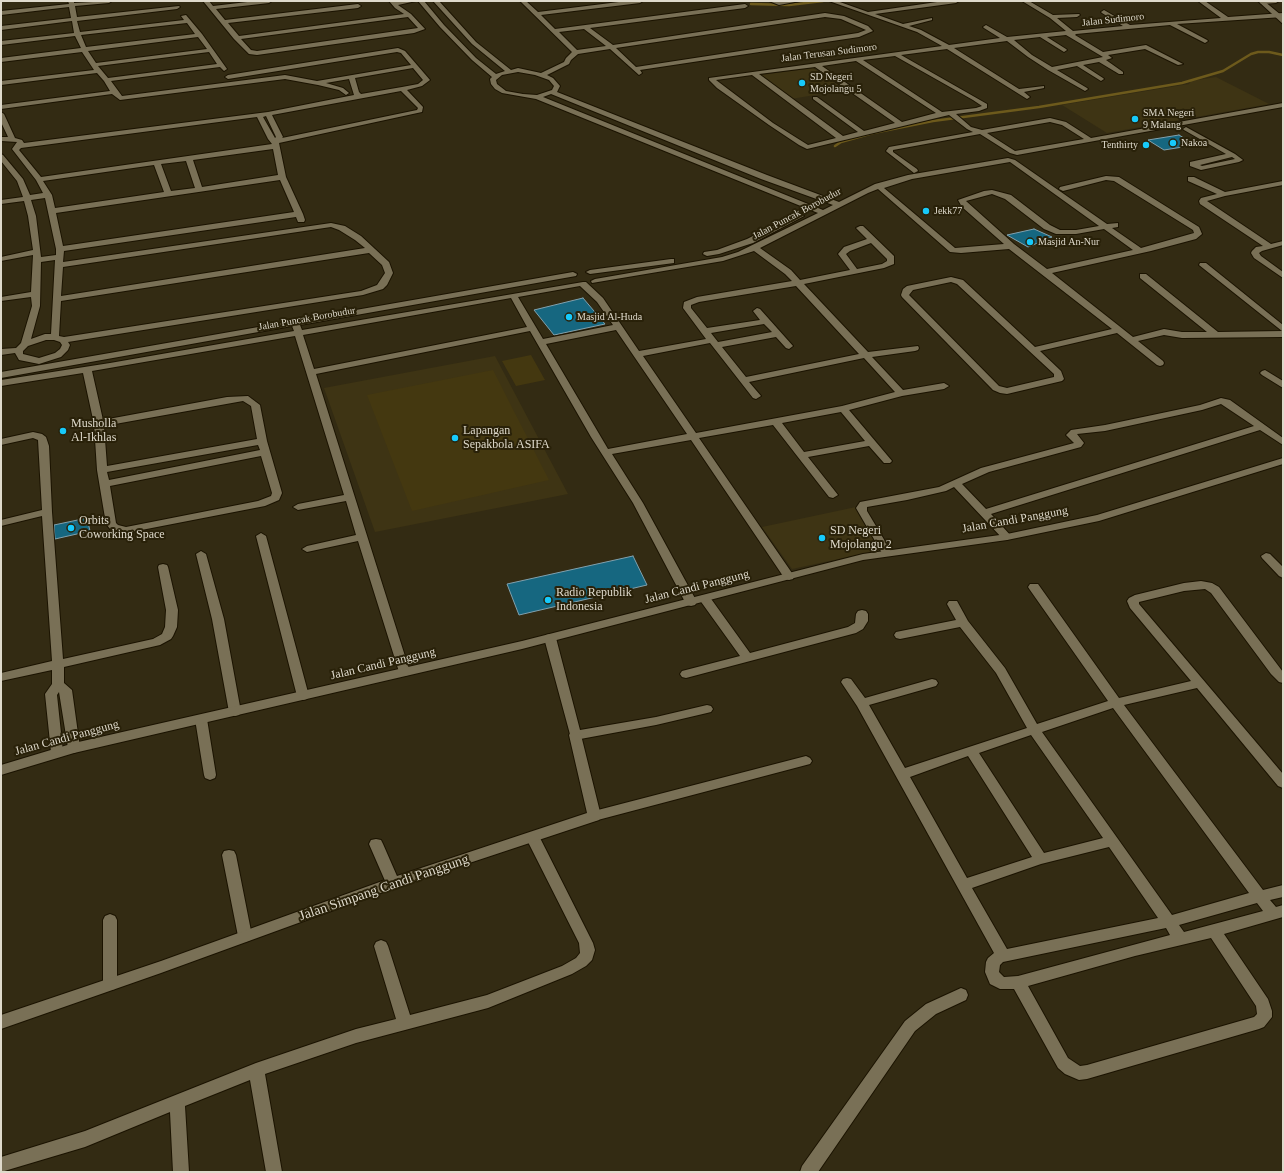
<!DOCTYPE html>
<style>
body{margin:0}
#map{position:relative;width:1284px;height:1173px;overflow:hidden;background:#332b13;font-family:Georgia,serif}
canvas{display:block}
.frame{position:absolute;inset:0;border:2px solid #dfdacc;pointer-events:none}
</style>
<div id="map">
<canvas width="1284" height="1173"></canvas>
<div class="frame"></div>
</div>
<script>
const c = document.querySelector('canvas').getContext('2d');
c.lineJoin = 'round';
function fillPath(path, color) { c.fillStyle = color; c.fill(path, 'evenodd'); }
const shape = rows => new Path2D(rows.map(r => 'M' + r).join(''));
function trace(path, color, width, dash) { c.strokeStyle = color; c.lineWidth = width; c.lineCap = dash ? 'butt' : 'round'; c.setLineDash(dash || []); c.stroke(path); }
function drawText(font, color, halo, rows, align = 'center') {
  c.font = font + ' Georgia,serif'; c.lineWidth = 4; c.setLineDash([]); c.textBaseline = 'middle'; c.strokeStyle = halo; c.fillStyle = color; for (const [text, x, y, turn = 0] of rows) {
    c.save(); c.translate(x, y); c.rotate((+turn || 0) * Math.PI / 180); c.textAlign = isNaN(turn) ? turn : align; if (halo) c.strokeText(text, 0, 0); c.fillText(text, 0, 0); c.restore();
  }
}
const built = shape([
 [813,68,845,90,791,99,761,75],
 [1216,77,1269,104,1107,133,1062,105,1189,84,1191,81],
 [495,356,568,494,375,532,324,388],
 [856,507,881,550,792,569,762,527]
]);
const green = shape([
 [531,355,545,380,516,386,502,361],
 [493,370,549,480,412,511,367,395]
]);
const stream = shape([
 [751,4,789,5,823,1],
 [835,146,841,142,873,133,933,121,1039,107,1182,83,1223,71,1251,54,1258,52,1269,52,1283,55]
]);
const building = shape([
 [1179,135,1195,145,1164,150,1148,140,1179,135],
 [1034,229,1052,237,1028,247,1007,235,1034,229],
 [583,298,605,324,554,335,534,310,583,298],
 [87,518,90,531,55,539,54,525,87,518],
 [633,556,647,585,519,615,507,584,633,556]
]);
const minor = shape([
 [68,1,74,1,74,3,112,1,109,3,75,6,77,17,179,6,180,7,177,9,77,21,80,32,184,20,181,16,186,15,202,34,227,69,224,71,220,67,111,81,122,96,285,75,317,81,411,65,401,53,397,52,228,79,225,77,228,75,398,48,405,51,430,80,422,86,407,90,423,107,422,112,279,143,286,177,303,214,305,220,304,222,298,222,296,217,64,251,63,262,331,223,345,226,361,236,389,262,393,273,387,285,383,289,363,295,68,342,70,345,68,350,61,357,39,364,19,360,15,353,1,355,1,349,16,348,21,343,32,306,31,297,1,301,1,297,31,292,33,255,1,261,1,257,33,250,28,216,24,201,1,204,1,200,23,197,17,181,1,161,1,154,3,155,23,179,30,195,43,193,36,180,12,149,17,142,1,141,1,137,8,137,1,122,1,112,4,114,15,138,22,140,24,143,268,112,354,95,349,79,326,83,343,88,349,93,346,95,339,90,318,85,285,79,120,100,112,94,1,109,1,105,110,91,104,81,97,73,1,85,1,81,94,70,82,52,1,62,1,58,81,48,75,36,1,45,1,41,74,33,72,21,1,30,1,26,71,18,69,7,1,15,1,11,69,4,68,1],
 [187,23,195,34,86,47,81,35,187,23],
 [198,37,207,49,96,63,88,51,198,37],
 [209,52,217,64,108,78,98,66,209,52],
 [413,68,423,80,418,84,402,87,361,94,359,92,355,78,413,68],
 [401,91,418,108,417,110,282,138,283,137,272,115,401,91],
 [266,116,276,137,275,138,263,117,266,116],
 [257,117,268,139,272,144,41,177,19,150,21,148,257,117],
 [273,149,278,175,202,187,193,160,273,149],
 [186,161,195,188,171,191,161,164,186,161],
 [154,165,164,192,55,208,52,195,43,181,154,165],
 [280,180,294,212,63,246,56,213,280,180],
 [45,198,56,249,56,255,41,257,36,216,31,200,45,198],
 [331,227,339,230,355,240,365,248,61,296,63,267,331,227],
 [369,253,382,265,385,273,377,285,361,291,64,337,59,336,61,301,369,253],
 [55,260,51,334,45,334,31,339,40,306,41,262,55,260],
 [46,340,54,340,60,342,62,345,60,349,55,353,39,358,23,354,23,351,28,346,46,340],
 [203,1,209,1,213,6,256,1,272,1,269,3,216,9,225,20,358,4,361,6,358,8,228,23,239,36,404,14,395,8,389,1,416,1,398,5,411,14,425,29,414,33,257,55,249,54,234,39,203,1],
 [408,17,418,28,257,51,251,50,241,39,408,17],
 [418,1,424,1,444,25,476,58,496,74,505,71,472,44,433,1,439,1,476,42,511,70,518,68,541,73,564,62,566,58,572,52,520,1,526,1,538,12,627,1,643,1,640,3,541,15,555,29,745,4,748,6,745,8,590,28,613,45,825,13,844,16,868,26,873,31,859,37,640,70,642,73,639,75,610,49,578,54,571,60,569,64,547,75,553,78,560,86,557,92,767,175,839,202,875,184,908,175,1008,158,1015,160,1107,224,1118,223,1118,227,1112,228,1141,248,1194,233,1193,230,1114,181,1106,180,1063,191,1059,189,1060,187,1106,176,1119,177,1199,227,1202,234,1196,239,1151,251,1052,273,1133,337,1164,329,1182,332,1207,332,1140,278,1140,274,1146,274,1218,332,1282,331,1199,265,1200,263,1206,263,1283,325,1283,337,1182,338,1164,335,1138,341,1163,361,1164,363,1163,365,1160,366,1157,365,1117,333,1040,351,1061,371,1064,379,1062,381,1007,394,1000,393,993,390,902,297,901,295,903,289,907,286,951,277,963,280,1035,347,1112,329,1009,249,961,253,950,252,878,189,868,193,760,248,791,270,800,280,850,270,838,254,844,247,867,239,856,228,860,226,863,226,894,256,894,264,884,268,804,284,868,352,918,346,919,348,918,350,915,351,872,357,903,390,944,383,949,386,944,389,902,396,849,410,892,461,890,463,884,463,869,446,808,457,838,495,833,498,829,497,773,425,699,438,794,576,793,579,789,580,785,579,691,440,612,454,643,503,697,602,695,605,691,606,687,605,685,602,633,503,591,437,530,331,316,374,410,672,408,675,404,676,400,675,358,541,307,552,302,549,307,546,356,535,346,501,298,510,293,507,298,504,344,495,295,336,92,371,103,420,227,397,248,396,260,405,267,441,282,493,279,500,265,506,126,533,111,530,106,524,97,470,94,424,83,373,1,386,1,380,110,363,294,331,292,326,1,378,1,372,573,272,577,274,576,276,300,325,302,330,583,282,586,282,603,298,639,351,706,339,683,308,684,302,697,297,792,281,785,274,754,251,723,261,592,283,591,281,595,279,722,257,738,252,818,213,536,99,502,93,495,89,491,84,490,79,492,77,472,60,440,27,418,1],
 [825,17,841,19,866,30,858,33,636,67,616,48,825,17],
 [584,29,606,46,577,50,559,32,584,29],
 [518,72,535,75,549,80,554,86,552,90,537,95,523,94,506,91,497,84,496,80,502,75,518,72],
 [551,94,761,179,833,205,823,210,543,97,551,94],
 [1010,162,1099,226,1076,230,1060,230,1050,225,1011,195,992,190,984,191,958,200,962,207,1004,244,955,248,884,188,912,179,1010,162],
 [992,194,1005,199,1044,229,1056,234,1076,234,1104,229,1133,250,1047,269,1014,244,966,201,992,194],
 [871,243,887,259,887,261,882,264,857,269,846,254,850,251,871,243],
 [951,282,957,284,1054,374,1054,377,1007,388,999,386,909,295,913,290,951,282],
 [580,286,597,302,613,325,543,339,518,297,580,286],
 [796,286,859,354,746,377,722,347,776,337,786,348,789,349,793,346,760,309,757,308,753,311,760,320,707,328,691,308,691,305,699,302,796,286],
 [511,298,527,327,314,369,303,335,511,298],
 [764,324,772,332,718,342,711,333,764,324],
 [616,330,687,434,608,449,546,344,616,330],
 [710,343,753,398,756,399,761,396,749,382,864,358,895,392,842,406,696,433,643,356,710,343],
 [243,401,251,406,257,439,107,466,104,426,243,401],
 [841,412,865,441,804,452,782,423,841,412],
 [258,445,260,450,109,480,107,472,258,445],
 [261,456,272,493,271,496,258,501,126,527,118,525,116,523,110,486,261,456],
 [769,1,800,1,779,5,769,1],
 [829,1,837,1,868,12,944,1,959,1,956,3,875,14,903,24,932,18,932,20,909,26,921,30,949,45,1000,38,984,28,983,27,986,25,1007,37,1066,31,1050,18,1022,1,1029,1,1053,15,1079,14,1080,15,1077,17,1057,18,1073,31,1123,26,1102,13,1101,12,1104,10,1130,25,1221,18,1198,1,1205,1,1228,17,1283,13,1283,17,1177,24,1207,40,1208,41,1205,43,1170,25,1076,34,1075,35,1103,52,1146,45,1183,64,1178,65,1145,49,1108,55,1112,58,1106,60,1123,72,1123,74,1119,74,1099,62,1083,65,1103,78,1104,79,1101,81,1077,66,1057,70,1087,88,1088,89,1085,91,1048,70,1028,57,1007,41,954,48,1019,89,1044,86,1044,88,1024,92,1030,97,1027,99,947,49,901,55,987,104,987,108,979,111,956,114,971,127,982,130,1050,118,1066,122,1091,138,1283,103,1283,107,1017,155,1010,153,980,134,893,150,893,152,917,169,918,171,914,173,887,152,886,151,889,147,973,132,967,129,949,115,807,149,799,145,769,125,717,88,709,80,709,78,942,46,917,32,829,1],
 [1066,35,1103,57,1052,67,1032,55,1014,40,1040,37,1064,52,1067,50,1066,49,1047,37,1066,35],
 [895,56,973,100,982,106,976,108,942,112,863,60,895,56],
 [856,61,936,113,902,122,822,66,856,61],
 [815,67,895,123,864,131,817,97,813,97,813,99,858,132,843,136,759,74,815,67],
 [752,75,836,138,808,145,773,123,716,80,752,75],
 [1050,122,1062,125,1084,139,1015,151,987,133,1050,122],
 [1260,1,1279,1,1276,3,1262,4,1260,3,1260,1],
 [1186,127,1235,154,1243,160,1239,162,1201,170,1190,166,1190,162,1226,154,1184,130,1183,129,1186,127],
 [1232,157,1235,159,1202,166,1200,165,1232,157],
 [1188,177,1194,177,1225,192,1283,181,1283,185,1225,196,1207,201,1271,244,1283,241,1283,245,1262,251,1259,253,1261,256,1283,272,1283,278,1254,258,1251,253,1252,251,1256,247,1263,246,1200,204,1199,201,1201,198,1217,194,1188,181,1188,177],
 [797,214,800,214,804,216,753,243,719,254,707,256,703,254,704,252,717,250,747,239,797,214],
 [671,259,674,259,674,263,590,274,586,272,590,270,671,259],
 [1265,370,1283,381,1283,388,1262,375,1260,373,1262,371,1265,370],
 [1221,398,1230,400,1283,438,1283,445,1260,430,991,514,1012,537,1007,540,1003,539,954,487,946,491,907,500,867,507,867,511,892,553,887,556,882,553,856,508,860,502,939,487,981,468,1074,443,1066,435,1071,430,1105,425,1200,405,1221,398],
 [1221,404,1254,426,986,509,962,484,989,472,1081,447,1084,443,1077,434,1105,431,1202,410,1221,404],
 [33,432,42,434,46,437,49,446,52,512,63,659,153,639,162,634,165,627,166,610,158,567,159,565,163,564,167,565,168,567,178,610,177,627,173,636,171,639,160,645,64,667,64,683,72,690,80,748,78,751,74,753,70,751,68,748,59,692,57,695,63,752,61,755,57,757,53,755,51,752,45,694,52,684,52,670,1,681,1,673,52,661,42,516,1,526,1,520,42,510,38,440,33,438,1,445,1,439,33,432],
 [261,533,266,536,309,696,307,699,303,700,299,699,297,696,256,536,261,533],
 [201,551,206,554,224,619,241,712,239,715,235,716,231,715,229,712,212,619,196,554,201,551],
 [1266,553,1270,554,1283,567,1283,578,1279,576,1262,558,1261,556,1266,553],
 [1201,581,1212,583,1219,587,1283,672,1283,683,1279,682,1271,674,1211,593,1205,589,1184,591,1139,602,1139,604,1283,774,1283,788,1278,786,1197,688,1124,705,1263,890,1283,885,1283,897,1270,900,1276,907,1283,905,1283,917,1224,934,1268,999,1272,1011,1272,1017,1264,1027,1259,1029,1087,1079,1079,1080,1065,1074,1058,1068,1014,989,1000,989,990,984,985,972,986,962,988,958,994,953,857,706,841,682,843,679,847,678,851,679,865,698,932,679,936,680,938,683,936,686,869,705,905,768,1027,728,996,673,960,627,900,639,896,638,894,635,896,632,956,620,947,604,949,601,957,601,968,621,1005,668,1037,724,1108,701,1030,590,1028,587,1030,584,1038,584,1119,698,1191,681,1130,608,1127,601,1129,598,1135,595,1184,583,1201,581],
 [1113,708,1249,893,1172,915,1042,732,1113,708],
 [1031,735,1103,838,1044,853,979,753,1031,735],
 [968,756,1032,857,967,878,910,777,968,756],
 [1109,847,1158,918,1007,949,972,888,1041,864,1109,847],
 [1257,903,1263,911,1184,932,1179,925,1257,903],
 [1166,928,1170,935,1018,976,1004,977,999,972,1000,965,1003,962,1166,928],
 [1211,938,1256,1006,1257,1014,1254,1017,1087,1065,1080,1066,1068,1058,1028,986,1135,956,1211,938],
 [705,595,709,596,750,653,848,627,855,623,856,614,858,611,862,610,866,611,868,614,868,621,863,629,856,633,686,678,682,677,680,674,682,671,740,656,699,599,701,596,705,595],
 [550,634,554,635,556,638,580,730,656,717,707,705,711,706,713,709,711,712,707,713,656,725,575,740,571,738,544,638,546,635,550,634],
 [201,715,205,716,207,719,216,775,215,778,210,780,205,778,204,775,195,719,197,716,201,715],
 [806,756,810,758,812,761,810,764,594,821,589,820,587,816,589,812,594,811,806,756],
 [533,833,538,834,593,943,595,950,592,960,586,966,572,974,488,1008,356,1043,265,1074,282,1172,266,1172,250,1080,185,1106,189,1172,173,1172,170,1112,85,1147,1,1172,1,1157,85,1131,256,1063,356,1029,396,1019,374,946,376,942,381,940,386,942,388,946,410,1015,487,995,562,966,576,958,580,953,579,943,526,838,528,834,533,833],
 [376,839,381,840,383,844,400,883,398,887,393,889,388,887,386,883,369,844,371,840,376,839],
 [229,850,234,851,236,855,252,936,250,940,245,942,240,940,238,936,222,855,224,851,229,850],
 [110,914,115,916,117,920,117,984,115,989,110,990,105,989,103,984,103,920,105,916,110,914],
 [961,988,966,990,968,995,966,1000,936,1014,915,1031,818,1172,800,1172,802,1166,905,1021,926,1004,961,988]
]);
const tertiary = shape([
 [1258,1,1264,1,1281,15,1283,18,1283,24,1258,1],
 [575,730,579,732,581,735,601,816,599,820,397,887,161,973,1,1029,1,1015,161,961,388,879,587,813,569,735,571,732,575,730]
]);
const secondary = shape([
 [1283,458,1283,464,1099,521,1007,540,863,560,522,649,74,753,1,775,1,765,74,743,522,641,863,554,1007,534,1097,515,1283,458]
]);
const markers = [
 [802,83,4,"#17cafb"],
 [1135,119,4,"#17cafb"],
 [1173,143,4,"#17cafb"],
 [1146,145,4,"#17cafb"],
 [926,211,4,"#17cafb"],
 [1030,242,4,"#17cafb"],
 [569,317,4,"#17cafb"],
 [63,431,4,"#17cafb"],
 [455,438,4,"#17cafb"],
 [71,528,4,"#17cafb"],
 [822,538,4,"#17cafb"],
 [548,600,4,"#17cafb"]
];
const farStreetnames = [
 ["Jalan Sudimoro",1113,20,-6],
 ["Jalan Terusan Sudimoro",829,53,-7],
 ["Jalan Puncak Borobudur",797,214,-28],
 ["Jalan Puncak Borobudur",307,319,-10]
];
const farPoinames = [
 ["SD Negeri",810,77],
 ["Mojolangu 5",810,89],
 ["SMA Negeri",1143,113],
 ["9 Malang",1143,125],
 ["Nakoa",1181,143],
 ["Tenthirty",1138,145,"right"],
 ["Jekk77",934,211],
 ["Masjid An-Nur",1038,242],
 ["Masjid Al-Huda",577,317]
];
const poiNames = [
 ["Musholla",71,424],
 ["Al-Ikhlas",71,438],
 ["Lapangan",463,431],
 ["Sepakbola ASIFA",463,445],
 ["Orbits",79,521],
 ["Coworking Space",79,535],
 ["SD Negeri",830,531],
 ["Mojolangu 2",830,545],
 ["Radio Republik",556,593],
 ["Indonesia",556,607]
];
const streetNames = [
 ["Jalan Candi Panggung",1015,520,-10],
 ["Jalan Candi Panggung",697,587,-14],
 ["Jalan Candi Panggung",383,664,-13],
 ["Jalan Candi Panggung",67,738,-15]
];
const nearStreetnames = [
 ["Jalan Simpang Candi Panggung",384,888,-19]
];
fillPath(built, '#3e3414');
fillPath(green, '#443810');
trace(stream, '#6d5a1c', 2.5);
fillPath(building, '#166780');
trace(building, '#81a1ae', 1);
trace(minor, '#1b1300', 2);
trace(tertiary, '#1b1300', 2);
trace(secondary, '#1b1300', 2);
fillPath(minor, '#797056');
fillPath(tertiary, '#797056');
fillPath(secondary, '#797056');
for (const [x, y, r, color] of markers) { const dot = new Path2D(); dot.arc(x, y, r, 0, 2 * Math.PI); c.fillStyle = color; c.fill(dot); trace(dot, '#292109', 1.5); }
drawText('10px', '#dfdacc', '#292109', farStreetnames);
drawText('10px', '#dfdacc', '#292109', farPoinames, 'left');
drawText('12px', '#dfdacc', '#292109', poiNames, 'left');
drawText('12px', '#dfdacc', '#292109', streetNames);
drawText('14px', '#dfdacc', '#292109', nearStreetnames);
</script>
